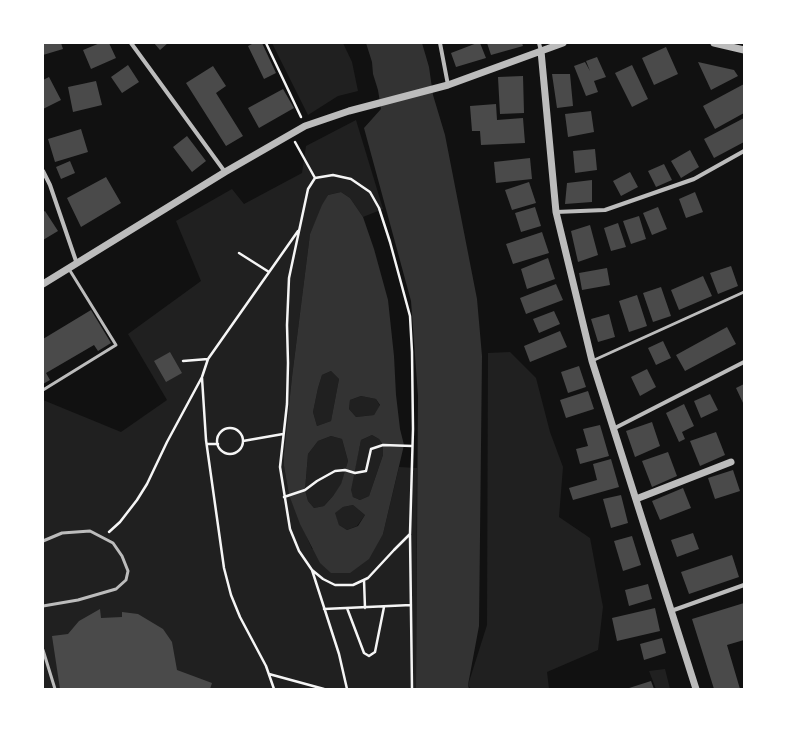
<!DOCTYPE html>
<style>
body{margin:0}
#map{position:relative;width:787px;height:732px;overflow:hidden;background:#111;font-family:"Golos Text",sans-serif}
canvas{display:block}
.frame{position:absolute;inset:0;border:44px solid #fff;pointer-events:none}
</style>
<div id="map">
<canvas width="787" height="732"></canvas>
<div class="frame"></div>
</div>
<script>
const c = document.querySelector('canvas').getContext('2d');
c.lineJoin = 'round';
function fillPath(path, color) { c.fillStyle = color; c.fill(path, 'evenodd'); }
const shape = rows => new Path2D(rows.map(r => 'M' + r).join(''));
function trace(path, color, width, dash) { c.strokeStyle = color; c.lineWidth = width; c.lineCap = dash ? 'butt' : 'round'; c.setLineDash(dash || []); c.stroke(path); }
const green = shape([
 [272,43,343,43,352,62,358,91,338,96,308,115],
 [356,120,383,209,363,217,350,198,341,192,328,195,310,234,292,377,284,453,284,466,289,495,312,549,383,534,399,467,417,468,416,689,43,689,43,400,121,432,167,400,128,334,201,281,176,221,232,189,244,204,302,173,306,146],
 [510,352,536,378,550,432,563,467,559,517,590,538,603,607,598,650,547,672,549,689,471,689,468,685,487,625,488,353],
 [331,371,339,379,331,421,317,426,313,412,318,388,322,375],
 [361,396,376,399,380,406,374,415,356,417,349,409,350,400],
 [372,435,379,439,383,445,383,455,369,496,360,500,353,497,350,490,361,440],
 [331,436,342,439,348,461,341,485,333,496,324,506,314,508,308,501,305,490,308,454,318,441],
 [353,505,365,515,357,526,347,530,339,525,334,513,343,507],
 [665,669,670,689,656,689,649,671]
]);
const water = shape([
 [366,43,422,43,429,67,433,95,445,135,477,299,482,356,479,626,468,685,469,689,416,689,418,396,411,301,364,128,381,109,378,90,373,74,372,62],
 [341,192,350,198,363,217,374,249,388,300,394,356,396,395,400,429,404,445,383,534,369,559,350,573,331,573,320,563,300,524,289,495,284,466,284,453,292,377,310,234,322,205,328,195],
 [331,371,339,379,331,421,317,426,313,412,318,388,322,375],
 [361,396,376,399,380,405,374,415,356,417,349,409,350,400],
 [372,435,379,439,383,445,383,455,369,496,360,500,353,497,351,490,361,440],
 [331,436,342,439,348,461,341,484,333,496,324,506,314,508,308,501,305,490,308,454,318,441],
 [353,505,365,515,358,526,347,530,339,525,335,513,343,507]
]);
const building = shape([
 [43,43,61,43,63,49,43,55],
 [100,43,109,43,116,58,91,69,83,50],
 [154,43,168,43,160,50],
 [254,43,262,43,276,73,264,79,248,46],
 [477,43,480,43,486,58,456,67,451,53],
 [487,43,522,43,523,46,491,55],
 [666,47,678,74,654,85,642,58],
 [597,57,606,77,594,81,598,92,586,96,574,66,585,62,590,71,586,61],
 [698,62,734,70,738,76,711,90],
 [128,65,139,82,122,93,111,77],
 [632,65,648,99,632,107,615,73],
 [213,66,226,86,216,93,243,136,226,146,186,83],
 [552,74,570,74,573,106,557,108],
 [523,76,524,113,500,114,498,77],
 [49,77,61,100,43,109,43,80],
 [96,81,102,105,73,112,68,87],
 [744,84,744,113,715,129,703,106],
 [283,89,294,108,259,128,248,108],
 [496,104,497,120,523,118,525,143,481,145,480,131,472,131,470,106],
 [591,111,594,132,568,137,565,114],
 [744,118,744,142,714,158,704,139],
 [81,129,88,152,55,162,48,139],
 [187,136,206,161,192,172,173,147],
 [595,149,597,170,575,173,573,151],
 [690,150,699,167,681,178,671,161],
 [530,158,532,179,496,183,494,162],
 [70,161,75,173,61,179,56,167],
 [664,164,672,180,656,187,648,171],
 [630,172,638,187,621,196,613,181],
 [106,177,121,203,81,227,67,198],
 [592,180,592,202,565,204,567,183],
 [529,182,536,203,512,210,505,190],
 [695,192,703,212,686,218,679,199],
 [535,207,541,226,521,232,515,213],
 [658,207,667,229,652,235,643,213],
 [45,211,58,231,43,240,43,212],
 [639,216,646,239,631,244,623,221],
 [618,223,626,247,611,251,604,228],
 [590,225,598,255,578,262,571,231],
 [542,232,549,253,513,264,506,244],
 [548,258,555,279,527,289,521,269],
 [731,266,738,286,718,294,710,273],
 [607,268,610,285,582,290,579,273],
 [703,276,712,296,679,310,671,290],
 [556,284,563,300,526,314,520,298],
 [661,287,671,316,653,322,643,293],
 [637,295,647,326,629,332,619,301],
 [91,310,111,343,98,351,94,345,46,373,50,380,43,384,43,339],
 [554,311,560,324,539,333,533,319],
 [609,314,615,337,598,342,591,319],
 [727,327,736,344,685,371,676,355],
 [560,331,567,347,530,362,524,346],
 [663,341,671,358,656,365,648,348],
 [170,352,182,373,166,382,154,361],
 [579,366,586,387,568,393,561,372],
 [647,369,656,387,640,396,631,377],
 [744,384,744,405,736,388],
 [588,391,594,409,566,418,560,400],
 [710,394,718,410,701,418,694,401],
 [684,404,694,426,682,432,685,439,679,442,666,413],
 [652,422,660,446,635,457,626,431],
 [600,425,609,456,580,464,576,449,588,446,583,429],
 [716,432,725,455,700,466,690,441],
 [668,452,677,476,652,487,642,461],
 [611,459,619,487,573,500,569,488,597,480,593,464],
 [733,470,740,491,715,499,708,478],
 [683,488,691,508,660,520,652,501],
 [621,495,628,523,611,528,603,499],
 [693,533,699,549,677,557,671,540],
 [632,536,641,565,623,571,614,541],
 [732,555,739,577,689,594,681,572],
 [648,584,652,599,629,606,625,590],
 [744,603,744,640,727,645,740,689,714,689,692,619],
 [655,608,660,631,617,641,612,618],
 [100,609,101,618,122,617,122,612,138,614,163,629,172,642,177,670,212,683,210,689,60,689,52,636,68,634,79,621],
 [662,638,666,653,644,660,640,644],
 [651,681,654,689,626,689]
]);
const path = shape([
 [266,43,301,117],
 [295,142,315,178,308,189,289,278,287,325,288,363,287,404,280,467,290,529,299,551,312,570,339,654,347,689],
 [239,253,269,272],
 [183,361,208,359],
 [202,378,206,440,224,568,231,595,240,617,266,666,274,689],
 '217 441a13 13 0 1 1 26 0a13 13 0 1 1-26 0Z',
 [243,441,283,434],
 [207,444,218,444],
 [284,497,305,490,317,481,335,471,345,470,355,473,366,471,371,449,383,445,412,446],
 [109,532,120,522,137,500,147,484,167,442,202,377,208,359,298,231],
 [410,535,412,689],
 [312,570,323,579,335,585,353,585,368,578,394,550,410,534,413,429,412,352,410,316,390,242,379,208,370,192,351,179,333,175,315,178],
 [364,580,365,608],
 [347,608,364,653,369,656,375,652,384,607],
 [324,609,411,605],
 [269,674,324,689]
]);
const service = shape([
 [592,361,744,292],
 [43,390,116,345,69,269],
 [43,541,62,533,90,531,113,543,122,556,128,571,126,580,116,589,78,600,43,606],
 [43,650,55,689]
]);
const minor = shape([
 [131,43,225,172],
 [440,43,448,85],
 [539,43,541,51],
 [43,171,50,185,77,264],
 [556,212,605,210,694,179,744,151],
 [613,429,744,362],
 [671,611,744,585]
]);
const tertiary = shape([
 [714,43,744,50],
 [541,51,556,212,592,361,696,689],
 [43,284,225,172,305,126,349,111,448,85,563,43],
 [636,499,731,462]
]);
fillPath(green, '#202020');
fillPath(water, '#333');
fillPath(building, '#4a4a4a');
trace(path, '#f5f5f5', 2.5);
trace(service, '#bcbcbc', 3);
trace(minor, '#bcbcbc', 4);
trace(tertiary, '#bcbcbc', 7);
</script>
